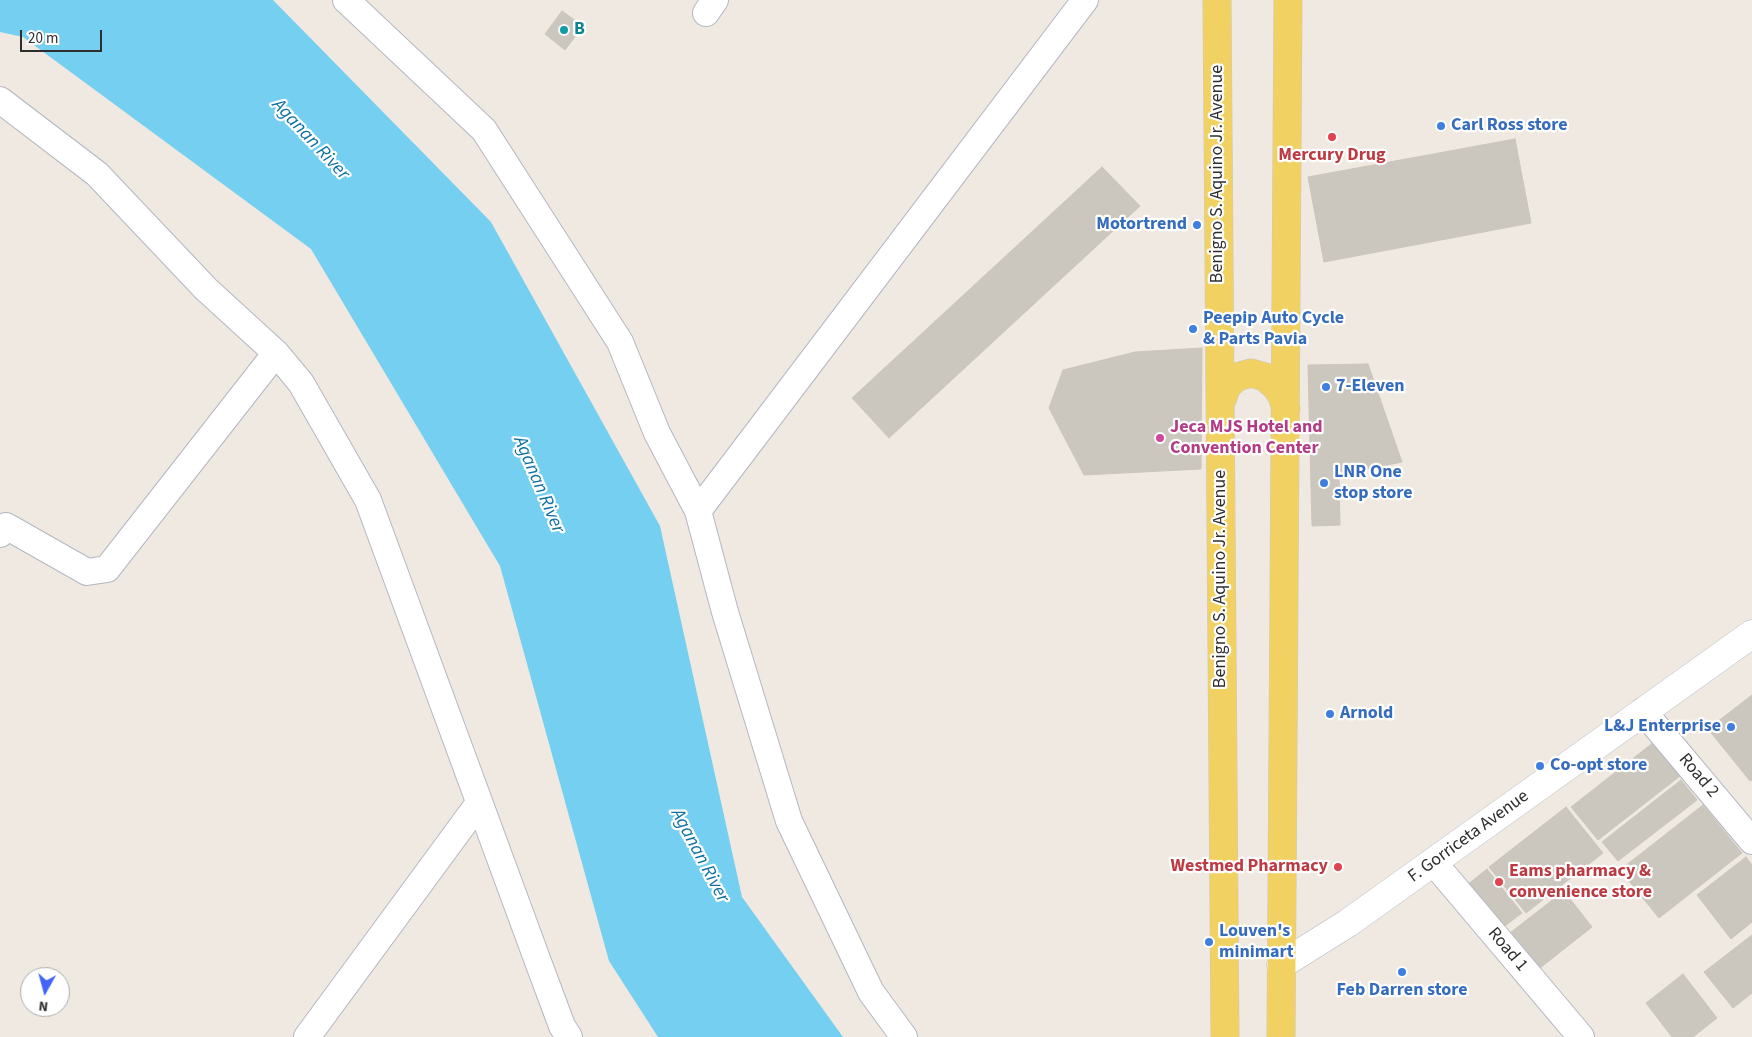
<!DOCTYPE html>
<style>
body{margin:0}
#map{position:relative;width:1752px;height:1037px;overflow:hidden;background:#efe9e1;font-family:"Source Sans 3",sans-serif}
canvas{display:block}
.north{position:absolute;left:20px;top:967px;width:50px;height:50px;box-sizing:border-box;background:#fff;border:1px solid #ababab;border-radius:50%;rotate:187deg;font-size:14px;font-weight:700;line-height:20px;text-align:center;color:#2e2e2e}
.north::after{content:'';display:block;margin:auto;width:18px;height:22px;background:#4264fb;clip-path:polygon(50% 0,100% 100%,50% 72%,0 100%)}
.scale{position:absolute;left:20px;top:30px;width:82px;height:22px;box-sizing:border-box;border:2px solid #2e2e2e;border-top:0;padding-left:6px;font-size:15px;line-height:18px;white-space:nowrap;color:#2e2e2e;-webkit-text-stroke:4px #fff;paint-order:stroke}
</style>
<div id="map">
<canvas width="1752" height="1037"></canvas>
<div class="north">N</div>
<div class="scale">20 m</div>
</div>
<script>
const c = document.querySelector('canvas').getContext('2d');
c.lineJoin = 'round';
function fillPath(path, color) { c.fillStyle = color; c.fill(path, 'evenodd'); }
const shape = rows => new Path2D(rows.map(r => 'M' + r).join(''));
function trace(path, color, width, dash) { c.strokeStyle = color; c.lineWidth = width; c.lineCap = dash ? 'butt' : 'round'; c.setLineDash(dash || []); c.stroke(path); }
function drawText(font, color, halo, rows, align = 'center') {
  c.font = font + ' "Source Sans 3",sans-serif'; c.lineWidth = 4.5; c.setLineDash([]); c.textBaseline = 'middle'; c.strokeStyle = halo; c.fillStyle = color; for (const [text, x, y, turn = 0] of rows) {
    c.save(); c.translate(x, y); c.rotate((+turn || 0) * Math.PI / 180); c.textAlign = isNaN(turn) ? turn : align; if (halo) c.strokeText(text, 0, 0); c.fillText(text, 0, 0); c.restore();
  }
}
const water = shape([
 [0,0,273,0,491,222,660,526,742,897,843,1037,658,1037,609,961,500,566,311,249,23,37,0,32]
]);
const building = shape([
 [562,11,583,26,565,50,545,34,562,11],
 [1515,139,1531,223,1324,262,1308,177,1515,139],
 [1102,167,1140,206,889,438,852,398,1102,167],
 [1202,348,1201,469,1084,475,1049,408,1063,370,1135,352,1202,348],
 [1368,364,1402,462,1339,475,1340,525,1312,526,1308,365,1368,364],
 [1752,695,1752,780,1750,781,1708,729,1752,695],
 [1654,742,1680,776,1598,840,1571,807,1654,742],
 [1681,780,1697,800,1618,861,1602,842,1681,780],
 [1703,805,1742,853,1659,918,1620,870,1703,805],
 [1566,807,1603,853,1526,913,1489,867,1566,807],
 [1746,857,1752,865,1752,922,1731,939,1697,895,1746,857],
 [1487,869,1522,913,1502,928,1467,885,1487,869],
 [1564,891,1592,927,1535,972,1506,936,1564,891],
 [1752,935,1752,993,1733,1008,1704,972,1752,935],
 [1683,974,1717,1018,1693,1037,1672,1037,1646,1003,1683,974]
]);
const street = shape([
 [346,0,484,130,620,342,657,433,698,511,725,612,789,821,871,992,904,1037],
 [706,13,715,0],
 [0,100,97,174,206,289,276,353,301,383,368,500,540,967,562,1026,569,1037],
 [698,511,1085,0],
 [0,534,6,526,87,572,107,569,276,353],
 [1643,711,1752,841],
 [1434,863,1581,1037],
 [307,1037,479,803]
]);
const secondary = shape([
 [1281,965,1348,923,1752,634]
]);
const primary = shape([
 [1217,0,1225,1037],
 [1220,405,1227,386,1237,377,1251,373,1265,377,1276,387,1282,396,1286,409],
 [1281,1037,1288,0]
]);
const markers = [
 [564,30,5,"#0f9aa8"],
 [1441,126,5,"#3f7fe0"],
 [1332,137,5,"#e0444e"],
 [1197,225,5,"#3f7fe0"],
 [1193,329,5,"#3f7fe0"],
 [1326,387,5,"#3f7fe0"],
 [1160,438,5,"#d1479c"],
 [1324,483,5,"#3f7fe0"],
 [1330,714,5,"#3f7fe0"],
 [1731,727,5,"#3f7fe0"],
 [1540,766,5,"#3f7fe0"],
 [1338,867,5,"#e0444e"],
 [1499,882,5,"#e0444e"],
 [1209,942,5,"#3f7fe0"],
 [1402,972,5,"#3f7fe0"]
];
const cultureNames = [
 ["B",574,30]
];
const shopNames = [
 ["Carl Ross store",1451,126],
 ["Motortrend",1187,225,"right"],
 ["Peepip Auto Cycle",1203,319],
 ["& Parts Pavia",1203,340],
 ["7-Eleven",1336,387],
 ["LNR One",1334,473],
 ["stop store",1334,494],
 ["Arnold",1340,714],
 ["L&J Enterprise",1721,727,"right"],
 ["Co-opt store",1550,766],
 ["Louven's",1219,932],
 ["minimart",1219,953],
 ["Feb Darren store",1402,991,"center"]
];
const healthNames = [
 ["Mercury Drug",1332,156],
 ["Westmed Pharmacy",1328,867,"right"],
 ["Eams pharmacy &",1509,872,"left"],
 ["convenience store",1509,893,"left"]
];
const streetNames = [
 ["Benigno S. Aquino Jr. Avenue",1218,174,-90],
 ["Benigno S. Aquino Jr. Avenue",1221,579,-90],
 ["Road 2",1698,776,50],
 ["F. Gorriceta Avenue",1469,837,-36],
 ["Road 1",1507,950,50]
];
const hotelNames = [
 ["Jeca MJS Hotel and",1170,428],
 ["Convention Center",1170,449]
];
const waterNames = [
 ["Aganan River",310,140,47],
 ["Aganan River",538,485,67],
 ["Aganan River",699,856,62]
];
fillPath(water, '#75cff0');
fillPath(building, '#cbc7bf');
trace(building, '#cbc5ba', 1);
trace(street, '#b4b7c1', 28);
trace(secondary, '#b4b7c1', 29);
trace(primary, '#c9c9c9', 29);
trace(street, '#fff', 26);
trace(secondary, '#fff', 28);
trace(primary, '#f2d163', 28);
for (const [x, y, r, color] of markers) { const dot = new Path2D(); dot.arc(x, y, r, 0, 2 * Math.PI); c.fillStyle = color; c.fill(dot); trace(dot, '#fff', 2); }
drawText('bold 18px', '#0d838f', '#fff', cultureNames, 'left');
drawText('bold 18px', '#366cbe', '#fff', shopNames, 'left');
drawText('bold 18px', '#be3a42', '#fff', healthNames);
drawText('18px', '#2e2e2e', '#fff', streetNames);
drawText('bold 18px', '#b23c85', '#fff', hotelNames, 'left');
drawText('italic 19px', '#0d6fa3', '#fff', waterNames);
</script>
